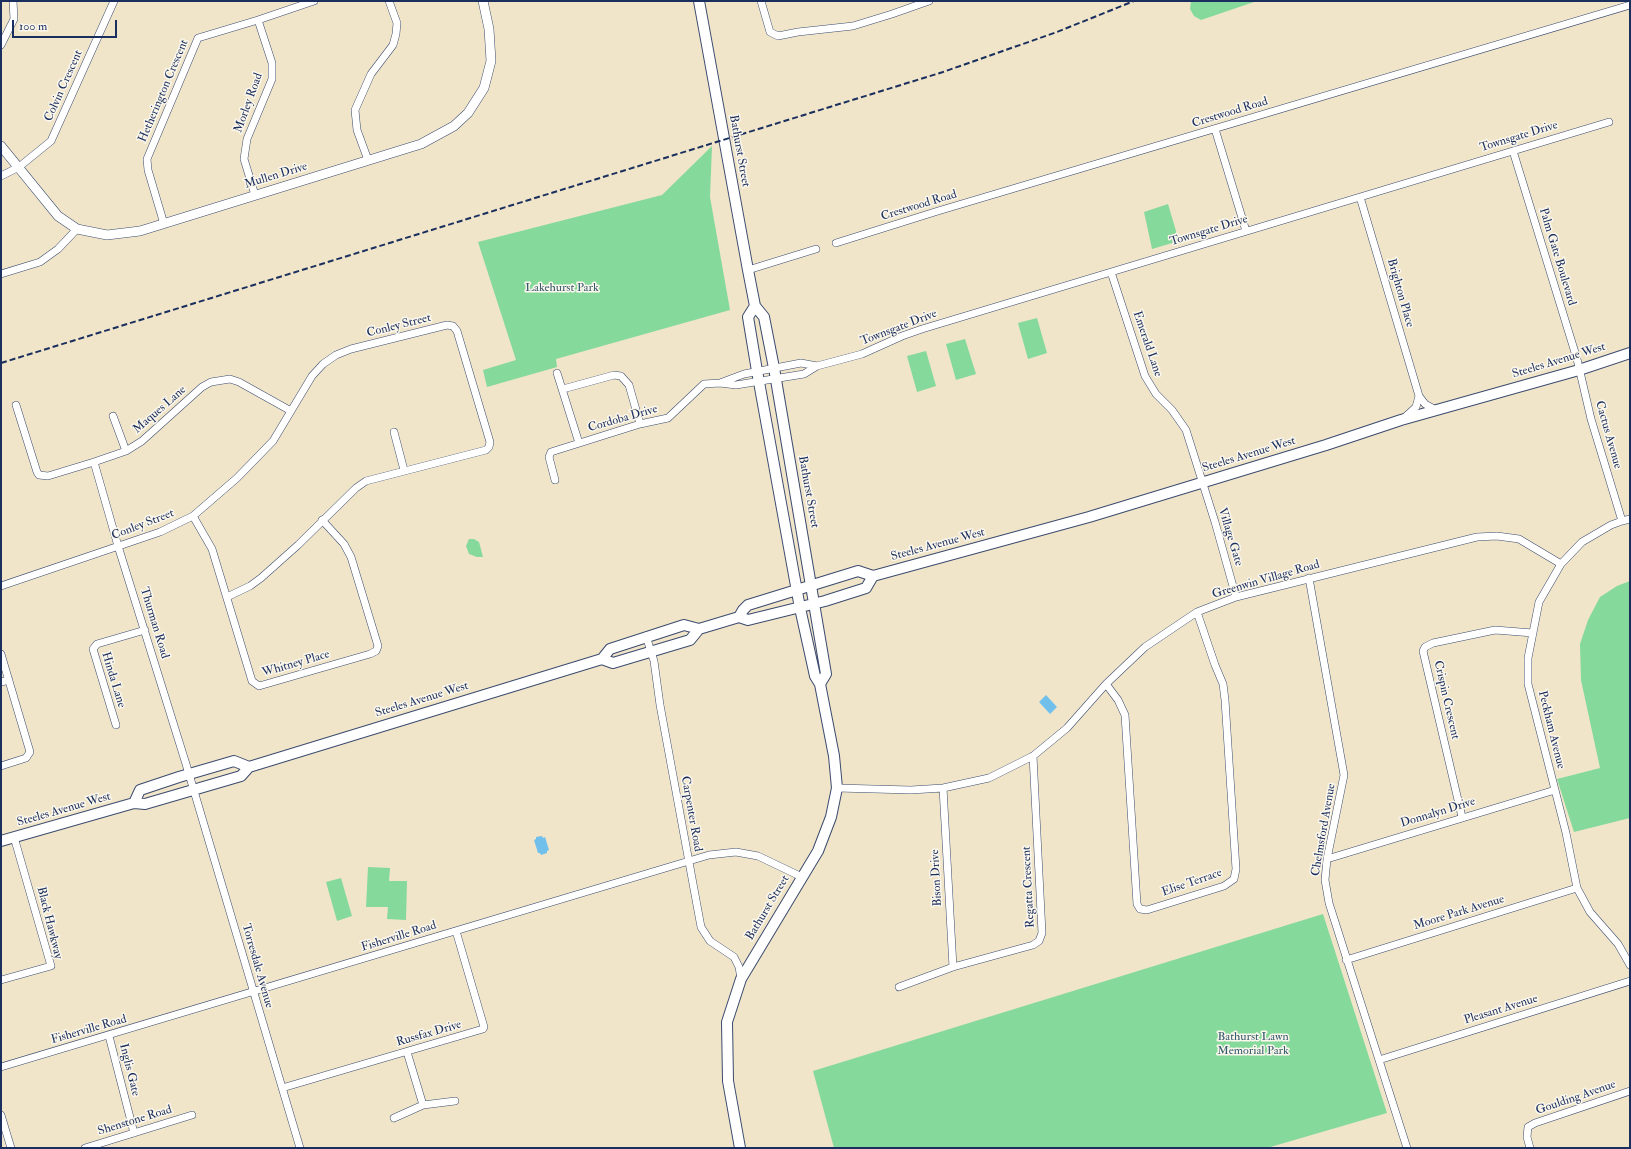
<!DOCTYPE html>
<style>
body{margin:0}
#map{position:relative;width:1631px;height:1149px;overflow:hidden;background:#f0e5c9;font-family:"IM FELL Double Pica",serif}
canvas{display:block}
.frame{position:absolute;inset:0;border:2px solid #1b2f5e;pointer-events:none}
.scale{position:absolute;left:12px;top:20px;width:105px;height:18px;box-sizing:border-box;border:2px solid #1b2f5e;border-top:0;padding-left:5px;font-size:12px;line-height:14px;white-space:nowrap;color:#1b2f5e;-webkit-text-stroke:3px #fbf7ec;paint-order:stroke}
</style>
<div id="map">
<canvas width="1631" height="1149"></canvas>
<div class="frame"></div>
<div class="scale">100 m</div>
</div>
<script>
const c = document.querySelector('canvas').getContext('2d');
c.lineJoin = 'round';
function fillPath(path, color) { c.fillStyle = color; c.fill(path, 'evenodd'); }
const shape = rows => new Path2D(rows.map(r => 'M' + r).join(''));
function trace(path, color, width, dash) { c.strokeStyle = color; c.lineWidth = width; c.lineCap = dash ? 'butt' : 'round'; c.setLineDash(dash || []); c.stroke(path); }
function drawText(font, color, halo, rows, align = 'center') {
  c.font = font + ' "IM FELL Double Pica",serif'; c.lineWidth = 3; c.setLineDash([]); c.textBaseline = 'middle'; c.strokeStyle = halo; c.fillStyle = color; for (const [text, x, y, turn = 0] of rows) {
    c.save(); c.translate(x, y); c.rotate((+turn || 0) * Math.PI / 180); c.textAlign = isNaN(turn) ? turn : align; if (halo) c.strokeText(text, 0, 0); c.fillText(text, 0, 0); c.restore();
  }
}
const green = shape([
 [1191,1,1257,1,1201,20,1194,16,1190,9],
 [712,146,710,197,730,310,556,359,557,367,487,387,483,370,516,360,478,242,662,195],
 [1168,204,1179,241,1152,249,1144,212],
 [1037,318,1047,353,1028,359,1018,323],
 [965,339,976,374,956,380,946,344],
 [926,351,936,386,917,392,907,356],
 [469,539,474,539,479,542,483,557,477,557,469,554,466,546],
 [1630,581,1630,818,1574,832,1557,779,1600,768,1581,680,1580,644,1588,620,1600,597,1617,586],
 [368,867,390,868,389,881,407,881,406,920,387,919,388,907,366,907],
 [341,878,352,916,337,921,326,882],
 [1323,914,1387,1113,1267,1148,834,1148,813,1071]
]);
const water = shape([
 [1046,695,1057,707,1050,714,1039,702],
 [542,836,543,838,545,837,549,850,547,851,547,853,541,855,540,853,538,853,534,840,536,839,536,837]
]);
const minor = shape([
 [761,1,770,32,778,36,798,32,853,26,892,14,929,1],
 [1,45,14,19,13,1],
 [1215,129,1246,231],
 [1513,151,1577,359,1591,419,1622,521],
 [368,160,357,130,355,110,371,74,393,45,396,34,397,23,389,1],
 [1,176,19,167,51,141,114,1],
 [255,195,244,159,247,139,272,79,272,63,258,20],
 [1360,197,1419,396,1425,404,1436,410],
 [164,224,148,170,147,159,198,38,258,20,314,1],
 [836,243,938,211,1630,5],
 [748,270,816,249],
 [1111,272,1145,376,1156,394,1172,410,1186,430,1215,522,1236,597],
 [1,274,40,262,58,249,77,229],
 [557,373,579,443],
 [720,383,744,374,801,363,817,366],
 [563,389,614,375,621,376,629,385,640,424],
 [16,405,37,472,39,475,48,476,94,462,126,451,142,441,202,387,211,382,230,379,239,382,291,411],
 [113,416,126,451],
 [1404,418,1416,407,1419,396],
 [394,432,404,470],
 [94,462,118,546,186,764,300,1148],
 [555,480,549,457,551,452,640,424,668,418,704,384,720,383,736,385,804,374,817,366,862,354,902,336,922,329,1609,122],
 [193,516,212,549,252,681,259,686,370,654,376,651,378,646,351,557,344,544,322,520],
 [1630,519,1622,521,1611,525,1582,542,1561,564,1539,602,1528,658,1528,684,1566,833,1577,888,1590,912,1618,944,1630,965],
 [1309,578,1344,775,1327,859,1325,880,1329,903,1407,1148],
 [1,586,160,532,193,516,237,478,273,441,312,376,323,364,336,355,351,349,447,325,453,326,457,331,490,442,489,447,486,450,366,481,356,488,298,545,261,578,250,586,227,597],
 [646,636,654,661,660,705,701,927,710,941,734,957,739,967,741,979],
 [1,654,30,752,26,758,1,766],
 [1,682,9,680],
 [1106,684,1118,700,1125,715,1137,904,1140,909,1147,910,1224,886,1234,879,1236,869,1225,700,1223,684,1215,665,1197,612],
 [116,725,93,649,97,644,145,630],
 [837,788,911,790,943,788,989,778,1033,756,1067,728,1106,684,1145,647,1197,612,1236,597,1477,537,1497,536,1519,539,1561,564],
 [943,788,953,967],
 [1462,817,1423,651,1425,647,1433,643,1495,630,1533,633],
 [1327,859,1555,790],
 [1346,960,1577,888],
 [1,980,51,966,14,837],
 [899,987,953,967,1033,945,1039,941,1042,933,1033,756],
 [109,1036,134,1133],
 [407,1052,423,1105],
 [1379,1060,1630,981],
 [1,1067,709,855,736,852,758,856,802,877],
 [282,1088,483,1029,484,1027,456,931],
 [1,1115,11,1148],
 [394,1118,423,1105,455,1101],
 [85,1148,192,1115],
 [1530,1148,1527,1137,1528,1127,1535,1123,1630,1091]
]);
const tertiary = shape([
 [1,146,58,216,77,229,107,235,140,231,421,144,454,126,468,113,484,88,491,61,489,29,483,1]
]);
const secondary = shape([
 [699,1,748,270,755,306,764,317,774,368,826,674,820,684],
 [739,617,743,610,748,605,858,571,873,576,1089,517,1326,445,1401,420,1579,370,1630,353],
 [602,659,613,663,690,640,699,629,739,617,748,620,825,601,866,588,873,576],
 [134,803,140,790,179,777,234,761,249,767],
 [1,841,134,803,145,804,241,776,249,767,602,659,610,649,684,625,699,629],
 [740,1148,728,1081,727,1022,741,979,818,851,831,817,837,788,834,756,820,684,815,676,800,608,757,371,748,317,755,306]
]);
const rail = shape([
 [1,363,943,72,1057,32,1134,1]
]);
const streetNames = [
 ["Colvin Crescent",64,86,-66],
 ["Hetherington Crescent",164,91,-67],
 ["Morley Road",249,103,-70],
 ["Crestwood Road",1230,113,-17],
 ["Townsgate Drive",1519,137,-17],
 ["Bathurst Street",739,151,80],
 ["Mullen Drive",276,176,-17],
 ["Crestwood Road",919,206,-17],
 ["Townsgate Drive",1209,231,-17],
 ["Palm Gate Boulevard",1557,257,73],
 ["Brighton Place",1400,293,74],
 ["Conley Street",399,326,-14],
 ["Townsgate Drive",899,328,-21],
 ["Emerald Lane",1147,344,71],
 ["Steeles Avenue West",1559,361,-17],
 ["Maques Lane",160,410,-41],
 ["Cordoba Drive",623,419,-16],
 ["Cactus Avenue",1608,435,74],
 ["Steeles Avenue West",1249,455,-17],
 ["Bathurst Street",808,492,80],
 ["Conley Street",143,525,-21],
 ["Village Gate",1230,537,73],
 ["Steeles Avenue West",938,545,-15],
 ["Greenwin Village Road",1266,580,-16],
 ["Thurman Road",154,623,73],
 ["Whitney Place",296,664,-16],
 ["Hinda Lane",113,680,73],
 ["Steeles Avenue West",422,700,-17],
 ["Crispin Crescent",1446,700,77],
 ["Peckham Avenue",1551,730,76],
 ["Steeles Avenue West",64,810,-16],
 ["Donnalyn Drive",1438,813,-17],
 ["Carpenter Road",691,814,80],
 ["Chelmsford Avenue",1324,830,-80],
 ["Bison Drive",937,878,-93],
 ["Elise Terrace",1192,883,-19],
 ["Regatta Crescent",1029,887,-93],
 ["Bathurst Street",768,908,-59],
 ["Moore Park Avenue",1459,913,-17],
 ["Black Hawkway",49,923,76],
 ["Fisherville Road",399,937,-17],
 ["Torresdale Avenue",257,966,74],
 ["Pleasant Avenue",1501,1010,-17],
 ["Fisherville Road",89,1030,-16],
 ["Russfax Drive",429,1034,-16],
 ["Inglis Gate",129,1070,76],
 ["Goulding Avenue",1576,1098,-19],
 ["Shenstone Road",135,1121,-17]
];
const parkNames = [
 ["Lakehurst Park",562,288],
 ["Bathurst Lawn",1253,1037],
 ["Memorial Park",1253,1051]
];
fillPath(green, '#85d99b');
fillPath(water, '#71c0ec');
trace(minor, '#3b4a6e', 8);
trace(tertiary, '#3b4a6e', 10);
trace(secondary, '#3b4a6e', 12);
trace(minor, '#fff', 7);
trace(tertiary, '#fff', 9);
trace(secondary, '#fff', 10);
trace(rail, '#1b2f5e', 2, [6, 3]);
drawText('12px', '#1b2f5e', '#fbf7ec', streetNames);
drawText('12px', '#365a6d', '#fbf7ec', parkNames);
</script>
